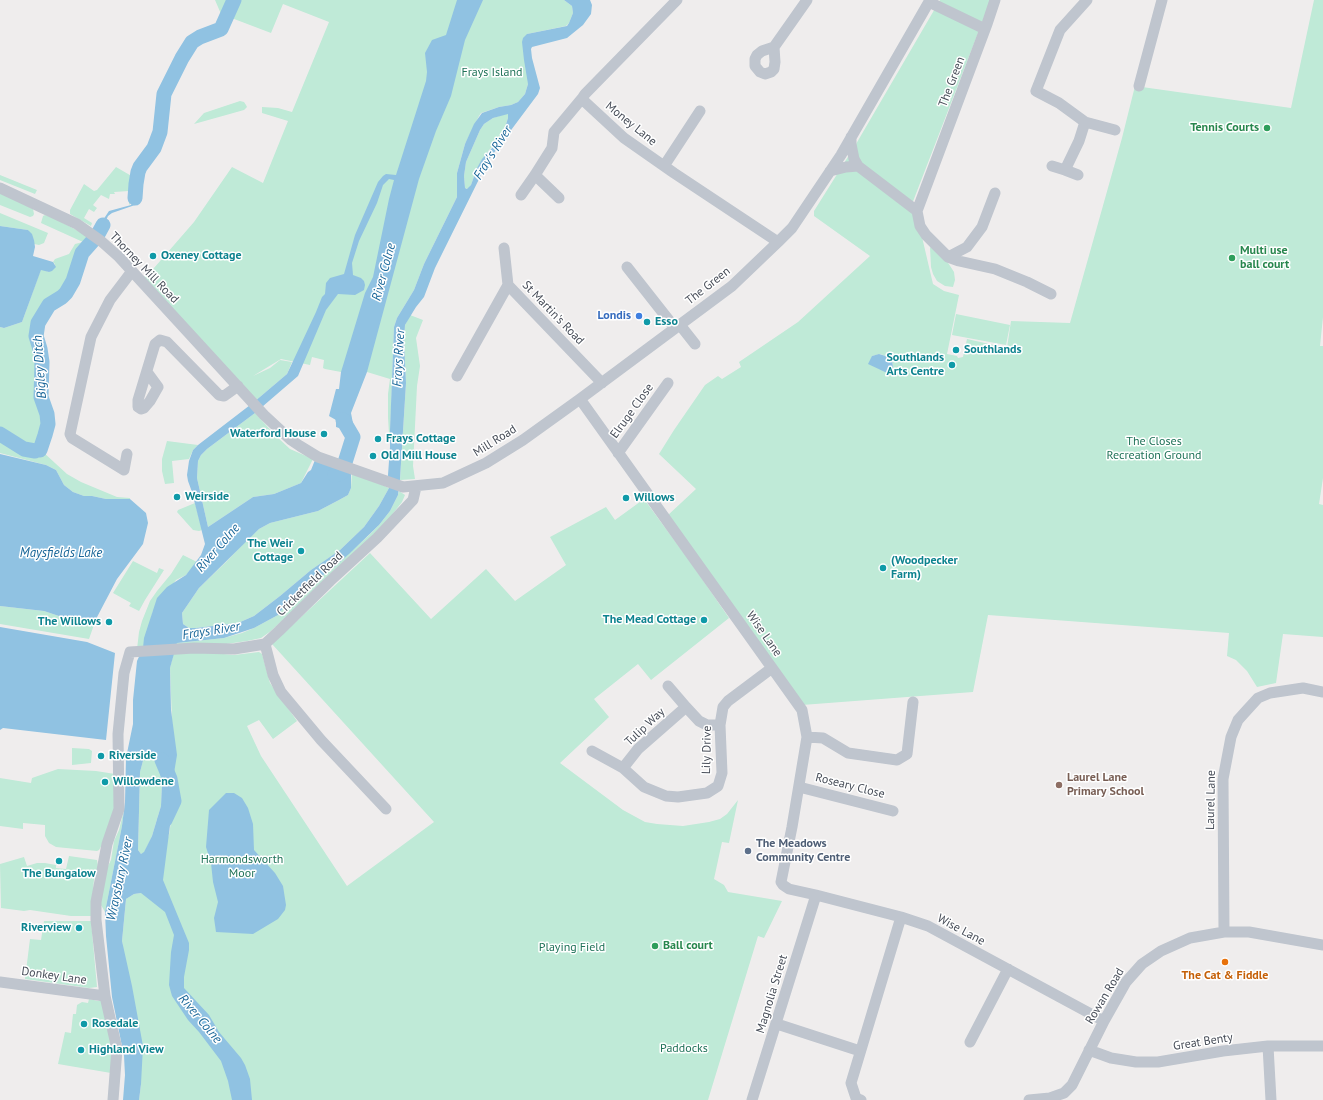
<!DOCTYPE html>
<style>
body{margin:0}
canvas{display:block;background:#efeded}
</style>
<canvas width="1323" height="1100"></canvas>
<script>
const c = document.querySelector('canvas').getContext('2d');
c.lineJoin = 'round';
function fillPath(path, color) { c.fillStyle = color; c.fill(path, 'evenodd'); }
const shape = rows => new Path2D(rows.map(r => 'M' + r).join(''));
function trace(path, color, width, dash) { c.strokeStyle = color; c.lineWidth = width; c.lineCap = dash ? 'butt' : 'round'; c.setLineDash(dash || []); c.stroke(path); }
function drawText(font, color, halo, rows, align = 'center') {
  c.font = font + ' "PT Sans",sans-serif'; c.lineWidth = 3; c.setLineDash([]); c.textBaseline = 'middle'; c.strokeStyle = halo; c.fillStyle = color; for (const [text, x, y, turn = 0] of rows) {
    c.save(); c.translate(x, y); c.rotate((+turn || 0) * Math.PI / 180); c.textAlign = isNaN(turn) ? turn : align; if (halo) c.strokeText(text, 0, 0); c.fillText(text, 0, 0); c.restore();
  }
}
const green = shape([
 [215,0,564,0,572,6,573,13,569,23,566,26,527,34,528,84,525,94,518,102,511,105,499,107,481,113,479,116,465,144,457,173,457,197,424,264,414,290,397,318,394,327,390,435,389,434,388,417,388,394,390,379,367,372,341,372,325,369,323,368,324,360,312,357,310,365,281,359,253,376,270,368,280,360,292,362,287,374,254,402,141,279,154,268,194,222,232,167,263,183,288,121,262,113,262,107,278,108,292,112,329,22,283,4,271,33,221,14],
 [940,0,990,0,985,15,912,204,922,237,933,284,944,291,959,295,947,354,957,356,958,358,963,357,967,339,1007,348,1011,321,1070,323,1122,138,1135,86,1291,108,1314,0,1323,0,1323,317,1320,346,1323,346,1323,478,1319,504,1323,505,1323,637,1283,634,1276,683,1257,687,1247,671,1236,660,1227,656,1229,633,988,615,973,692,802,705,667,516,696,489,659,454,674,430,705,385,718,376,722,379,741,367,739,362,798,322,870,256,814,216,814,211,856,144],
 [880,354,889,357,892,359,893,368,882,370,872,365,872,356],
 [240,101,244,102,246,105,247,107,244,110,194,124,204,113],
 [508,113,508,118,502,137,489,150,477,168,471,185,468,189,465,188,464,176,466,162,480,130,484,124,493,118],
 [116,167,135,178,133,183,133,201,129,205,129,191,114,192,115,194,110,194,109,199,101,195,93,205,97,208,94,212,89,209,84,218,92,223,91,226,70,214,70,210,84,184,94,191,97,190],
 [0,175,37,190,35,194,0,180],
 [0,193,33,209,34,214,33,216,30,217,0,205],
 [0,213,48,233,44,243,39,245,34,244,34,240,28,230,0,226],
 [45,215,54,218,82,233,91,240,78,254,71,280,65,291,60,296,50,302,45,308,44,319,39,326,37,340,40,348,37,349,40,363,39,398,43,409,45,429,39,442,39,448,29,449,21,446,0,433,0,327,4,328,22,322,41,269,49,272,55,264,53,262,55,259,69,254,75,244,83,242,41,223,43,216],
 [930,247,943,255,954,272,955,280,953,287,945,286,937,281,933,274,931,267],
 [956,314,1010,325,1006,345,952,335],
 [410,315,423,320,416,338,420,366,417,386,413,466,415,479,400,480,406,383,404,342,405,325],
 [255,413,276,436,290,449,313,459,301,483,274,494,253,497,208,527,197,478,198,461,201,455,207,449],
 [0,437,22,450,31,453,43,452,67,474,81,482,117,497,130,498,130,499,106,499,92,496,84,496,73,492,64,485,56,470,46,465,0,453],
 [167,441,198,445,193,450,189,459,172,461,174,483,165,484,162,471,162,459],
 [352,472,389,488,379,506,364,527,340,550,311,570,280,596,254,616,238,623,196,628,189,628,183,624,182,613,199,588,226,562,247,540,259,529,270,523,318,511,339,500,348,495,351,488],
 [399,491,405,495,402,502,384,525,271,631,261,638,247,641,219,645,176,647,177,643,224,638,242,633,254,628,278,615,285,605,300,591,332,569,367,537,379,525,390,511,398,495],
 [644,499,691,563,729,618,651,680,638,664,594,699,609,717,560,763,623,810,645,822,657,824,683,826,709,822,720,819,727,814,738,800,729,843,722,842,714,879,724,885,728,892,782,901,764,938,758,936,708,1100,139,1100,141,1084,122,941,126,899,134,894,141,893,169,835,174,801,170,779,174,773,170,668,174,652,203,652,234,655,259,652,262,654,270,683,297,721,273,739,259,720,247,726,261,756,347,886,434,822,272,644,370,553,431,619,486,569,515,601,566,565,550,537,606,507,615,520],
 [195,503,202,530,199,531,193,530,177,512,178,510],
 [183,555,197,562,186,575,176,580,153,611,143,648,137,649,139,632,142,621,150,601,157,591,171,574],
 [133,561,157,573,159,568,164,570,145,600,139,611,129,606,131,603,113,593],
 [0,606,44,611,62,617,96,619,89,639,0,624],
 [72,748,89,749,92,751,91,763,72,765],
 [152,756,159,768,162,783,161,806,152,836,144,853,141,854,138,850,140,772,144,757],
 [58,769,96,771,115,774,116,809,104,841,99,850,97,851,56,847,49,843,45,836,45,825,23,823,23,829,0,826,0,778,31,783,32,778],
 [124,810,122,826,105,912,101,905,101,895,108,866,111,860,114,841,119,830],
 [69,856,97,860,98,866,94,879,91,916,71,916,30,910,24,911,1,908,0,864,24,857,27,866,37,863,45,863,56,865,56,868,66,869],
 [44,921,91,921,97,987,89,988,25,979,30,939,41,940],
 [89,999,98,1001,101,1000,113,1049,111,1073,58,1064,65,1032,71,1033,73,1014,76,1014,77,1005,82,1002,88,1003]
]);
const water = shape([
 [457,0,483,0,465,40,451,96,436,131,419,179,367,372,351,413,356,439,349,437,348,431,336,427,336,420,329,416,336,389,339,389,341,372,365,293,373,277,389,199,394,180,389,179,383,185,377,203,359,241,352,263,353,275,361,278,364,281,365,285,364,290,355,295,338,294,326,310,298,376,255,413,207,449,201,455,198,461,197,478,208,527,253,497,274,494,301,483,308,472,311,470,315,460,351,473,351,488,348,495,339,500,318,511,270,523,259,529,199,588,182,613,183,624,189,628,196,628,238,623,254,616,280,596,311,570,340,550,364,527,379,506,389,488,388,475,390,447,390,430,394,327,397,318,414,290,424,264,457,197,457,173,465,144,474,124,482,113,499,107,511,105,518,102,525,94,528,84,524,60,522,42,523,38,527,34,567,26,569,23,573,13,572,6,564,0,590,0,592,5,591,14,583,25,567,38,532,47,531,49,532,58,540,88,538,94,488,161,435,268,424,297,416,307,405,325,404,342,406,383,400,479,398,495,390,511,379,525,349,554,332,569,300,591,285,605,278,615,254,628,224,638,177,643,170,668,171,710,177,755,174,773,170,779,173,802,163,880,189,943,189,950,184,977,184,988,209,1015,219,1032,241,1058,245,1065,250,1079,252,1100,232,1100,228,1081,221,1061,199,1032,188,1020,172,996,169,985,171,952,174,935,165,912,141,893,134,894,126,899,122,941,132,986,143,1046,141,1084,139,1100,123,1100,125,1075,124,1056,112,997,106,936,105,912,122,826,125,802,126,758,133,724,133,700,137,661,143,648,144,638,157,598,167,587,186,575,201,555,205,544,192,492,188,481,187,475,189,461,193,450,198,445,254,402,287,374,316,312,322,297,325,294,326,283,330,278,344,274,355,235,378,182,383,176,386,174,396,175,426,81,427,72,425,53,432,40,446,35],
 [508,114,508,118,502,137,482,159,477,168,471,185,467,189,465,188,464,176,466,162,480,130,484,124,493,118],
 [152,756,159,768,162,783,161,806,152,836,144,852,141,854,138,850,140,772,144,757],
 [135,178,138,180,135,205,112,213,108,216,101,232,97,229,109,211,131,205,133,203,134,193,132,188],
 [0,226,28,230,32,234,34,240,35,247,33,256,53,262,56,267,52,271,49,272,41,270,22,322,4,328,0,327],
 [879,354,889,357,892,359,893,368,890,372,885,372,868,364,872,356],
 [0,454,46,465,56,470,64,485,73,492,84,496,92,496,106,499,130,499,146,513,148,523,143,544,117,579,96,619,62,617,44,611,0,606],
 [0,627,87,642,115,653,106,740,3,728,0,730],
 [226,793,234,793,242,798,248,808,253,824,254,850,275,873,283,886,286,905,285,910,278,919,253,934,216,932,214,918,218,902,213,882,211,863,206,847,209,810]
]);
const stream = shape([
 [35,451,40,450]
]);
const river = shape([
 [135,198,136,184,138,172,140,167,154,148,160,132,164,94,182,58,192,42,200,37,221,29,234,0],
 [0,434,24,449,35,451],
 [40,450,45,435,48,424,47,414,41,397,42,362,40,349,36,336,38,323,49,305,62,297,66,293,73,281,82,253,97,236,103,225],
 [335,475,342,472,353,437,343,420],
 [162,760,170,779,174,801,165,820]
]);
const minor = shape([
 [677,0,585,94,583,97,584,101,624,138,674,173,778,242],
 [929,2,985,29],
 [774,47,775,62,774,69,771,72,765,74,760,72,755,66,755,59,757,55,762,51,774,47,807,0],
 [1139,86,1162,0],
 [1085,122,1115,130],
 [851,137,851,144,854,159,858,166,917,211,920,226,926,235,948,257,959,261,995,269,1027,282,1051,294],
 [664,166,700,111],
 [1052,166,1065,170,1079,141,1085,122,1059,103,1036,91,1060,30,1087,0],
 [1065,170,1078,175],
 [830,171,846,167,858,166],
 [535,175,559,198],
 [0,188,77,224,101,241,119,257,264,415,291,440,300,446,318,457,403,487,443,483,486,463,523,440,580,399,732,286,778,242,792,228,841,155,930,0],
 [521,195,535,175,552,148,554,132,584,96],
 [917,211,987,24,995,0],
 [504,248,508,285],
 [948,257,967,247,982,227,995,193],
 [627,267,675,328],
 [680,325,695,344],
 [147,372,158,387,150,401,144,408,141,409,138,407,138,400,155,344,160,340,167,342,219,395,224,396,238,386],
 [457,376,508,285,602,383],
 [580,399,802,710,807,737,792,827,781,882,783,885,789,889,816,895,901,917,928,926,1104,1021],
 [618,453,668,383],
 [127,454,124,470,72,438,70,434,91,337,110,300,132,271],
 [265,644,273,675,281,692,321,740,386,809],
 [668,686,686,707,699,721,707,725,720,725],
 [807,737,823,738,848,753,897,760,907,754,913,702],
 [592,751,623,768,644,787,666,796,678,797,707,793,718,786,722,773,720,725,723,707,728,701,772,668],
 [623,768,638,749,686,707],
 [799,787,893,811],
 [1224,932,1223,779,1231,737,1238,720,1247,710,1258,698,1270,693,1303,688,1323,692],
 [0,982,105,996],
 [777,1024,860,1051],
 [970,1042,1008,969],
 [1268,1046,1271,1100],
 [1089,1050,1111,1058,1136,1062,1158,1062,1223,1051,1268,1046,1323,1046],
 [113,1100,117,1049,105,996,96,920,96,902,107,844,119,809,118,734,124,673,130,652,194,648,234,649,265,644,279,631,330,581,377,538,413,500,416,487],
 [752,1100,816,895],
 [861,1100,856,1098,851,1083,901,917],
 [1029,1100,1050,1098,1064,1093,1072,1085,1104,1021,1126,982,1142,964,1161,951,1190,938,1224,932,1249,932,1323,945]
]);
const markers = [
 [1267,128,4,"#2e9e5b"],
 [153,256,4,"#0f9aa8"],
 [1232,258,4,"#2e9e5b"],
 [639,316,4,"#3f7fe0"],
 [647,322,4,"#0f9aa8"],
 [956,350,4,"#0f9aa8"],
 [952,365,4,"#0f9aa8"],
 [324,434,4,"#0f9aa8"],
 [378,439,4,"#0f9aa8"],
 [373,456,4,"#0f9aa8"],
 [177,497,4,"#0f9aa8"],
 [626,498,4,"#0f9aa8"],
 [301,551,4,"#0f9aa8"],
 [883,568,4,"#0f9aa8"],
 [704,620,4,"#0f9aa8"],
 [109,622,4,"#0f9aa8"],
 [101,756,4,"#0f9aa8"],
 [105,782,4,"#0f9aa8"],
 [1059,785,4,"#8d6e63"],
 [748,851,4,"#5c6f8a"],
 [59,861,4,"#0f9aa8"],
 [79,928,4,"#0f9aa8"],
 [655,946,4,"#2e9e5b"],
 [1225,962,4,"#e8710a"],
 [84,1024,4,"#0f9aa8"],
 [81,1050,4,"#0f9aa8"]
];
const parkNames = [
 ["Frays Island",492,73],
 ["The Closes",1154,442],
 ["Recreation Ground",1154,456],
 ["Harmondsworth",242,860],
 ["Moor",242,874],
 ["Playing Field",572,948],
 ["Paddocks",684,1049]
];
const streetNames = [
 ["The Green",952,82,-69],
 ["Money Lane",631,124,39],
 ["Thorney Mill Road",144,268,46],
 ["The Green",708,286,-38],
 ["St Martin's Road",553,313,46],
 ["Elruge Close",632,411,-54],
 ["Mill Road",495,441,-32],
 ["Cricketfield Road",310,584,-44],
 ["Wise Lane",764,634,55],
 ["Tulip Way",645,727,-43],
 ["Lily Drive",707,750,-89],
 ["Roseary Close",850,786,14],
 ["Laurel Lane",1211,800,-89],
 ["Wise Lane",961,930,28],
 ["Donkey Lane",54,976,8],
 ["Magnolia Street",772,994,-73],
 ["Rowan Road",1105,996,-59],
 ["Great Benty",1203,1042,-9]
];
const leisureNames = [
 ["Tennis Courts",1259,128,"right"],
 ["Multi use",1240,251],
 ["ball court",1240,265],
 ["Ball court",663,946]
];
const cultureNames = [
 ["Oxeney Cottage",161,256],
 ["Esso",655,322],
 ["Southlands",964,350],
 ["Southlands",944,358,"right"],
 ["Arts Centre",944,372,"right"],
 ["Waterford House",316,434,"right"],
 ["Frays Cottage",386,439],
 ["Old Mill House",381,456],
 ["Weirside",185,497],
 ["Willows",634,498],
 ["The Weir",293,544,"right"],
 ["Cottage",293,558,"right"],
 ["(Woodpecker",891,561],
 ["Farm)",891,575],
 ["The Mead Cottage",696,620,"right"],
 ["The Willows",101,622,"right"],
 ["Riverside",109,756],
 ["Willowdene",113,782],
 ["The Bungalow",59,874,"center"],
 ["Riverview",71,928,"right"],
 ["Rosedale",92,1024],
 ["Highland View",89,1050]
];
const shopNames = [
 ["Londis",631,316]
];
const educationNames = [
 ["Laurel Lane",1067,778],
 ["Primary School",1067,792]
];
const serviceNames = [
 ["The Meadows",756,844],
 ["Community Centre",756,858]
];
const foodNames = [
 ["The Cat & Fiddle",1225,976]
];
const waterNames = [
 ["Fray's River",493,153,-58],
 ["River Colne",384,272,-75],
 ["Frays River",399,358,-87],
 ["Bigley Ditch",40,367,-94],
 ["River Colne",218,548,-49],
 ["Maysfields Lake",61,553],
 ["Frays River",211,631,-9],
 ["Wraysbury River",120,879,-78],
 ["River Colne",200,1019,50]
];
fillPath(green, '#bfead7');
fillPath(water, '#90c2e2');
trace(stream, '#90c2e2', 2.5);
trace(river, '#90c2e2', 15);
trace(minor, '#bfc5ce', 11);
for (const [x, y, r, color] of markers) { const dot = new Path2D(); dot.arc(x, y, r, 0, 2 * Math.PI); c.fillStyle = color; c.fill(dot); trace(dot, '#fff', 1.5); }
drawText('12px', '#1f7258', '#fff', parkNames);
drawText('12px', '#474d58', '#fff', streetNames);
drawText('bold 12px', '#27864d', '#fff', leisureNames, 'left');
drawText('bold 12px', '#0d838f', '#fff', cultureNames, 'left');
drawText('bold 12px', '#366cbe', '#fff', shopNames, 'right');
drawText('bold 12px', '#785e54', '#fff', educationNames, 'left');
drawText('bold 12px', '#4e5e75', '#fff', serviceNames, 'left');
drawText('bold 12px', '#c56008', '#fff', foodNames);
drawText('italic 13px', '#1a6799', '#fff', waterNames);
</script>
